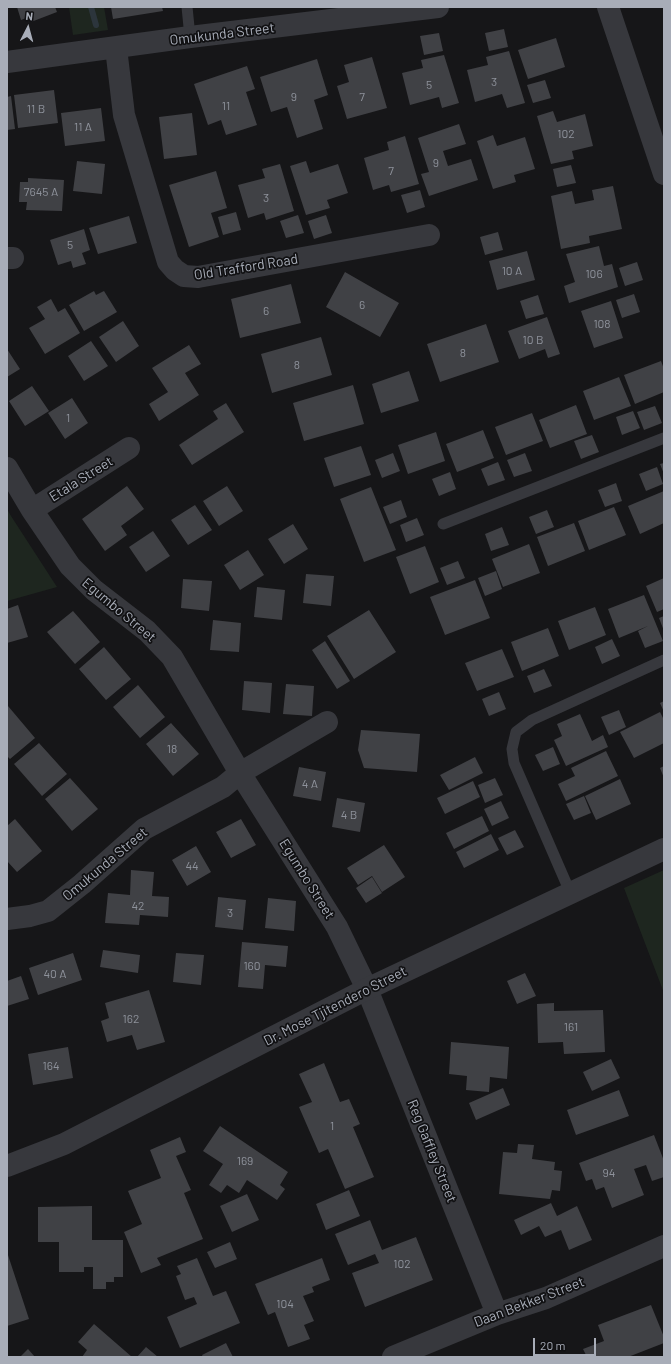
<!DOCTYPE html>
<style>
body{margin:0}
#map{position:relative;width:671px;height:1364px;overflow:hidden;background:#161618;font-family:Barlow,sans-serif}
canvas{display:block}
.frame{position:absolute;inset:0;border:8px solid #a8adb8;pointer-events:none}
.north{position:absolute;left:8px;top:8px;width:40px;height:40px;-webkit-text-stroke:3px #111113;paint-order:stroke;rotate:6deg;font-size:11px;font-weight:700;line-height:16px;text-align:center;color:#a8adb8}
.north::after{content:'';display:block;margin:auto;width:14px;height:18px;background:#a8adb8;clip-path:polygon(50% 0,100% 100%,50% 72%,0 100%)}
.scale{position:absolute;left:533px;top:1338px;width:63px;height:18px;box-sizing:border-box;border:2px solid #a8adb8;border-top:0;padding-left:5px;font-size:12px;line-height:14px;white-space:nowrap;color:#a8adb8;-webkit-text-stroke:3px #111113;paint-order:stroke}
</style>
<div id="map">
<canvas width="671" height="1364"></canvas>
<div class="frame"></div>
<div class="north">N</div>
<div class="scale">20 m</div>
</div>
<script>
const c = document.querySelector('canvas').getContext('2d');
c.lineJoin = 'round';
function fillPath(path, color) { c.fillStyle = color; c.fill(path, 'evenodd'); }
const shape = rows => new Path2D(rows.map(r => 'M' + r).join(''));
function trace(path, color, width, dash) { c.strokeStyle = color; c.lineWidth = width; c.lineCap = dash ? 'butt' : 'round'; c.setLineDash(dash || []); c.stroke(path); }
function drawText(font, color, halo, rows, align = 'center') {
  c.font = font + ' Barlow,sans-serif'; c.lineWidth = 3.5; c.setLineDash([]); c.textBaseline = 'middle'; c.strokeStyle = halo; c.fillStyle = color; for (const [text, x, y, turn = 0] of rows) {
    c.save(); c.translate(x, y); c.rotate((+turn || 0) * Math.PI / 180); c.textAlign = isNaN(turn) ? turn : align; if (halo) c.strokeText(text, 0, 0); c.fillText(text, 0, 0); c.restore();
  }
}
const green = shape([
 [69,7,104,7,108,30,73,35],
 [7,509,11,516,57,587,7,601],
 [664,870,664,993,624,888]
]);
const stream = shape([
 [91,7,96,25]
]);
const building = shape([
 [17,7,55,7,57,12,31,22,29,17,21,20],
 [111,7,162,7,163,11,113,19],
 [504,29,508,47,489,51,485,33],
 [439,33,443,51,424,55,420,36],
 [556,38,565,67,528,79,518,50],
 [509,51,525,103,507,108,502,94,475,102,467,70,488,65,486,57],
 [444,55,459,103,442,108,439,97,410,105,402,73,423,68,421,60],
 [372,57,387,108,347,119,337,86,349,82,344,65],
 [317,59,328,95,314,100,323,129,297,138,287,107,271,112,260,77],
 [247,66,255,89,246,92,257,125,226,135,221,120,208,125,194,84],
 [545,80,551,98,533,103,527,85],
 [54,90,58,123,18,128,14,95],
 [11,96,15,129,7,130,7,97],
 [101,108,105,141,65,146,61,113],
 [553,111,557,122,585,114,593,146,572,151,574,159,551,164,537,116],
 [192,113,197,155,164,159,159,117],
 [459,124,466,144,443,151,448,166,471,159,478,180,429,196,421,174,429,172,418,138],
 [493,135,497,146,525,137,535,169,514,175,516,182,493,189,477,141],
 [405,136,419,184,391,192,389,185,373,190,364,158,389,150,387,142],
 [77,161,105,164,102,194,73,191],
 [306,161,310,173,338,164,348,193,327,200,330,208,306,215,290,166],
 [280,164,294,211,266,220,264,213,248,218,238,185,265,178,262,169],
 [571,165,576,183,557,187,553,169],
 [216,171,227,208,211,213,219,237,189,247,169,185],
 [28,178,64,180,62,211,26,210,27,202,19,202,20,182,28,182],
 [613,186,622,229,589,236,590,243,561,249,551,196,572,191,575,204,594,200,592,190],
 [420,190,425,207,407,213,401,195],
 [236,212,241,230,223,235,218,217],
 [298,215,304,233,286,238,280,221],
 [326,215,332,233,314,239,308,221],
 [129,216,137,243,98,254,89,228],
 [84,229,90,250,82,253,86,264,73,268,71,261,58,265,50,240],
 [498,232,503,250,485,255,480,237],
 [599,246,604,266,612,264,618,287,569,303,564,286,575,282,566,254],
 [527,251,535,280,497,290,489,261],
 [637,262,643,280,625,286,619,268],
 [345,272,399,303,380,337,326,307],
 [291,284,301,323,240,338,231,299],
 [94,291,96,295,104,291,117,312,84,331,69,305],
 [634,294,640,312,622,318,616,300],
 [538,295,544,314,526,319,520,301],
 [51,299,58,312,65,308,80,333,45,354,29,328,45,319,37,307],
 [611,301,623,338,594,348,581,311],
 [547,317,560,354,548,358,545,349,519,359,508,331],
 [123,321,139,346,116,362,99,337],
 [486,324,499,362,440,382,427,344],
 [321,337,332,375,272,393,261,354],
 [91,341,108,366,84,381,68,356],
 [189,345,201,364,185,373,199,395,159,421,149,404,168,392,152,368],
 [7,349,20,369,7,377],
 [661,361,664,369,664,392,635,404,624,375],
 [409,371,419,401,381,413,372,384],
 [619,377,631,406,594,420,583,391],
 [353,385,364,424,304,441,293,403],
 [32,386,49,411,25,426,9,401],
 [72,398,88,423,65,439,48,413],
 [226,403,244,432,192,465,179,445,218,419,213,411],
 [576,405,587,434,550,448,539,420],
 [655,406,662,423,644,430,637,412],
 [633,411,640,428,622,435,616,417],
 [532,413,543,441,506,455,495,427],
 [483,430,494,458,457,472,446,444],
 [436,432,445,461,408,474,398,445],
 [592,435,599,452,581,459,574,441],
 [361,446,371,475,334,487,324,458],
 [393,453,400,471,382,478,375,460],
 [525,453,532,471,514,477,507,460],
 [498,462,505,480,488,486,481,469],
 [664,463,664,474,660,464],
 [657,467,663,484,646,491,639,474],
 [450,472,456,489,439,496,432,479],
 [616,483,622,501,605,507,598,490],
 [127,486,144,509,121,526,127,535,105,551,82,519],
 [227,486,243,511,219,526,203,501],
 [371,487,396,550,364,562,340,499],
 [664,491,664,523,640,534,628,506],
 [401,500,407,517,390,524,383,507],
 [195,505,212,530,188,545,171,520],
 [614,507,626,535,589,550,578,521],
 [547,510,554,527,536,534,529,517],
 [417,518,424,535,406,542,400,525],
 [574,523,585,551,548,566,537,537],
 [293,524,308,549,284,564,268,539],
 [502,527,509,545,491,551,485,534],
 [153,531,170,556,146,572,129,547],
 [529,544,540,573,503,587,492,559],
 [425,546,439,582,410,594,396,557],
 [248,550,264,575,240,590,224,565],
 [458,561,465,578,447,585,440,568],
 [496,571,502,589,485,596,478,578],
 [306,574,334,576,331,606,303,603],
 [664,578,664,609,657,612,646,586],
 [183,579,212,581,209,611,181,608],
 [475,580,490,618,445,635,430,597],
 [257,587,285,590,282,620,254,617],
 [644,595,663,641,645,648,638,631,648,626,619,638,608,609],
 [18,605,28,637,7,643,7,609],
 [595,607,606,635,569,650,558,621],
 [369,610,396,652,354,679,327,636],
 [73,611,100,642,75,664,47,632],
 [664,616,664,631,659,618],
 [213,620,241,623,239,652,210,650],
 [548,628,559,656,522,671,511,642],
 [612,639,620,656,602,664,595,647],
 [325,641,350,681,337,689,312,650],
 [104,647,131,679,106,700,79,669],
 [502,649,514,677,477,691,465,663],
 [544,669,552,686,534,693,527,676],
 [244,681,272,683,270,713,242,710],
 [286,684,314,686,312,716,283,714],
 [138,685,165,717,140,738,113,707],
 [499,692,506,709,489,716,482,699],
 [664,701,664,712,660,703],
 [8,706,35,738,10,759,7,756],
 [619,710,626,727,609,735,601,717],
 [660,712,664,720,664,743,634,758,620,732],
 [580,714,592,741,603,735,608,747,566,766,554,740,562,736,557,724],
 [171,723,199,754,173,776,146,744],
 [361,730,420,734,417,772,364,768,358,750],
 [39,743,67,774,42,796,14,764],
 [553,747,560,764,543,771,535,755],
 [606,751,618,776,566,801,558,784,575,776,571,768],
 [475,757,483,773,449,790,440,775],
 [664,766,664,778,660,768],
 [299,767,326,772,321,801,293,796],
 [70,778,98,809,72,831,45,799],
 [495,778,503,795,485,803,478,785],
 [620,779,631,804,596,820,585,796],
 [473,781,480,797,445,814,437,798],
 [584,796,591,813,574,820,566,804],
 [337,798,365,803,360,832,332,827],
 [501,801,509,818,492,826,484,809],
 [482,816,489,831,454,849,446,833],
 [15,819,42,851,17,872,7,861,7,826],
 [241,819,256,845,231,858,216,832],
 [515,830,524,847,507,855,498,838],
 [491,834,499,850,464,868,456,852],
 [384,845,405,877,382,892,372,876,358,885,347,868],
 [196,846,211,872,187,886,172,860],
 [131,870,154,872,152,896,169,897,168,917,140,915,139,925,105,923,108,893,130,895],
 [372,877,382,893,366,903,356,888],
 [218,897,246,900,243,930,215,927],
 [268,898,296,901,294,931,265,928],
 [242,942,288,946,286,967,265,965,263,989,238,987],
 [103,950,140,955,138,973,100,967],
 [73,953,82,980,38,995,29,968],
 [176,953,204,955,201,985,173,982],
 [525,973,536,996,517,1004,507,981],
 [21,976,29,999,7,1006,7,981],
 [149,990,165,1042,137,1050,132,1035,107,1042,101,1021,109,1018,105,1003],
 [554,1003,554,1011,603,1010,605,1052,564,1054,563,1042,538,1043,537,1004],
 [451,1042,509,1047,507,1079,490,1077,489,1092,466,1090,467,1076,449,1074],
 [68,1047,73,1078,33,1085,28,1054],
 [611,1059,620,1078,592,1091,583,1072],
 [324,1063,340,1102,349,1099,360,1124,353,1127,374,1177,345,1189,328,1149,319,1153,299,1107,312,1102,299,1074],
 [503,1088,510,1105,476,1120,469,1103],
 [619,1090,629,1116,576,1135,567,1110],
 [220,1126,288,1172,280,1185,285,1189,277,1200,247,1180,239,1193,227,1185,221,1193,209,1185,223,1164,203,1151],
 [654,1135,664,1161,664,1177,652,1181,646,1165,634,1169,644,1195,612,1208,604,1187,596,1190,592,1179,586,1181,579,1163],
 [180,1137,186,1152,176,1156,191,1190,184,1193,203,1239,157,1258,161,1265,141,1273,124,1232,142,1224,128,1191,161,1178,150,1150],
 [518,1144,534,1145,532,1159,555,1162,554,1170,562,1171,560,1191,552,1190,550,1199,499,1194,503,1152,517,1153],
 [349,1190,360,1216,326,1230,316,1204],
 [247,1194,259,1220,232,1232,220,1206],
 [551,1203,557,1216,577,1206,592,1240,569,1250,561,1230,545,1237,539,1226,521,1235,514,1220],
 [92,1206,92,1240,123,1240,123,1277,114,1277,114,1282,106,1282,106,1289,93,1289,93,1267,84,1267,84,1272,59,1272,59,1242,38,1242,38,1207],
 [370,1220,382,1250,416,1237,433,1280,365,1307,352,1273,379,1263,375,1254,348,1265,335,1234],
 [230,1242,237,1259,215,1268,207,1252],
 [7,1252,29,1319,7,1326],
 [197,1258,213,1296,226,1291,240,1323,180,1348,167,1317,197,1304,194,1297,185,1300,176,1276,181,1274,177,1266],
 [322,1258,330,1280,312,1287,314,1292,303,1296,314,1321,304,1325,310,1339,288,1347,275,1312,268,1315,255,1284],
 [651,1305,664,1337,664,1343,628,1357,587,1357,583,1349,604,1341,598,1325],
 [94,1324,132,1357,82,1357,87,1350,78,1342],
 [226,1343,233,1357,203,1357,202,1355],
 [146,1347,158,1357,137,1357],
 [28,1349,35,1357,20,1357]
]);
const service = shape([
 [187,7,190,37],
 [443,524,664,438],
 [570,892,514,763,512,749,516,732,532,720,664,660]
]);
const minor = shape([
 [608,7,664,174],
 [116,48,124,115,168,262,175,270,184,276,198,277,429,235],
 [7,62,190,37,438,7],
 [7,258,13,258],
 [7,468,32,510,70,566,94,590,147,631,172,657,240,773,337,927,367,989,497,1314],
 [32,510,129,448],
 [7,919,30,916,48,911,82,884,144,829,223,787,240,773,327,722],
 [393,1357,497,1314,546,1298,664,1246]
]);
const tertiary = shape([
 [7,1166,64,1144,367,989,664,849]
]);
const numberNames = [
 ["3",494,82],
 ["5",429,85],
 ["9",294,97],
 ["7",362,97],
 ["11",226,106],
 ["11 B",36,109],
 ["11 A",83,127],
 ["102",566,134],
 ["9",436,163],
 ["7",391,171],
 ["7645 A",41,192],
 ["3",266,198],
 ["5",70,245],
 ["10 A",512,271],
 ["106",594,274],
 ["6",362,305],
 ["6",266,311],
 ["108",602,324],
 ["10 B",533,340],
 ["8",463,353],
 ["8",297,365],
 ["1",68,418],
 ["18",172,749],
 ["4 A",310,784],
 ["4 B",349,815],
 ["44",192,866],
 ["42",138,906],
 ["3",230,913],
 ["160",252,966],
 ["40 A",55,974],
 ["162",131,1019],
 ["161",571,1027],
 ["164",51,1066],
 ["1",332,1126],
 ["169",245,1161],
 ["94",609,1173],
 ["102",402,1264],
 ["104",285,1304]
];
const streetNames = [
 ["Omukunda Street",222,34,-7],
 ["Old Trafford Road",246,267,-9],
 ["Etala Street",81,479,-32],
 ["Egumbo Street",119,610,40],
 ["Omukunda Street",105,864,-40],
 ["Egumbo Street",307,879,58],
 ["Dr. Mose Tjitendero Street",335,1006,-27],
 ["Reg Gaffley Street",432,1151,68],
 ["Daan Bekker Street",529,1302,-21]
];
fillPath(green, '#1e261f');
trace(stream, '#2c353c', 6);
fillPath(building, '#404145');
trace(service, '#37383d', 11);
trace(minor, '#37383d', 22);
trace(tertiary, '#37383d', 22);
drawText('12px', '#8e929b', null, numberNames);
drawText('14px', '#a8adb8', '#111113', streetNames);
</script>
